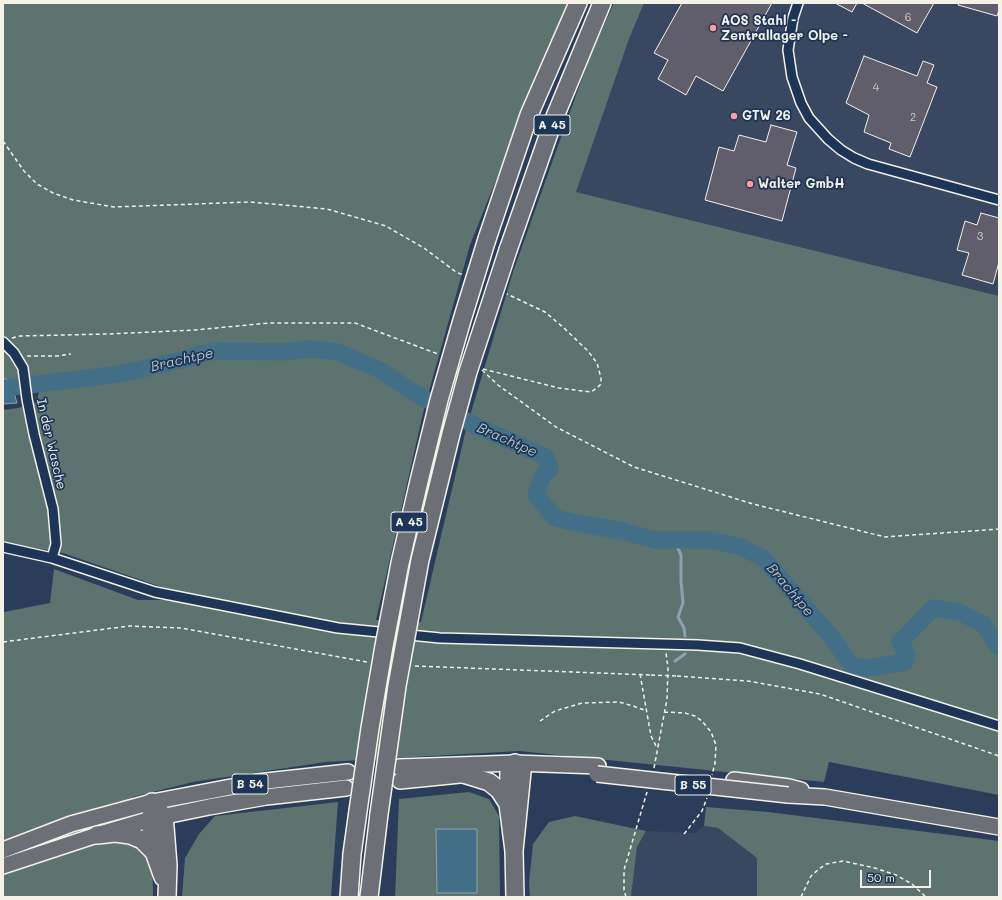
<!DOCTYPE html>
<style>
body{margin:0}
#map{position:relative;width:1002px;height:900px;overflow:hidden;background:#2a3d5b;font-family:Mali,sans-serif}
canvas{display:block}
.frame{position:absolute;inset:0;border:4px solid #f4f1e8;pointer-events:none}
.scale{position:absolute;left:860px;top:870px;width:71px;height:18px;box-sizing:border-box;border:2px solid #f4f1e8;border-top:0;padding-left:5px;font-size:12px;line-height:14px;white-space:nowrap;color:#f4f1e8;-webkit-text-stroke:3px #1d3557;paint-order:stroke}
</style>
<div id="map">
<canvas width="1002" height="900"></canvas>
<div class="frame"></div>
<div class="scale">50 m</div>
</div>
<script>
const c = document.querySelector('canvas').getContext('2d');
c.lineJoin = 'round';
function fillPath(path, color) { c.fillStyle = color; c.fill(path, 'evenodd'); }
const shape = rows => new Path2D(rows.map(r => 'M' + r).join(''));
function trace(path, color, width, dash) { c.strokeStyle = color; c.lineWidth = width; c.lineCap = dash ? 'butt' : 'round'; c.setLineDash(dash || []); c.stroke(path); }
function drawText(font, color, halo, rows, align = 'center') {
  c.font = font + ' Mali,sans-serif'; c.lineWidth = 3.5; c.setLineDash([]); c.textBaseline = 'middle'; c.strokeStyle = halo; c.fillStyle = color; for (const [text, x, y, turn = 0] of rows) {
    c.save(); c.translate(x, y); c.rotate((+turn || 0) * Math.PI / 180); c.textAlign = isNaN(turn) ? turn : align; if (halo) c.strokeText(text, 0, 0); c.fillText(text, 0, 0); c.restore();
  }
}
const built = shape([
 [644,3,999,3,999,296,576,192,629,39],
 [704,826,718,828,757,858,757,897,631,897,637,847,646,831,695,833]
]);
const green = shape([
 [3,3,569,3,550,45,470,245,424,409,376,620,421,622,466,429,513,272,590,56,614,3,644,3,629,39,576,192,999,296,999,795,829,762,824,782,519,751,326,762,193,782,133,797,126,839,151,858,153,887,153,897,3,897,4,612,50,603,54,569,138,600,199,600,63,553,10,544,3,543,3,410,18,408,37,402,39,391,3,378],
 [469,792,489,799,499,816,500,897,395,897,399,799],
 [338,802,331,897,182,897,185,858,199,834,215,816],
 [706,807,768,812,999,841,999,897,757,897,757,858,718,828,704,826],
 [575,816,646,831,637,847,631,897,530,897,529,883,533,844,549,822]
]);
const water = shape([
 [3,378,11,381,17,403,3,404,3,378],
 [436,829,477,829,477,893,437,893,436,829]
]);
const stream = shape([
 [674,540,681,555,681,581,683,603,678,617,684,628,685,636],
 [675,661,685,654]
]);
const river = shape([
 [3,389,13,387,120,374,190,358,200,354,217,351,284,352,308,349,338,352,380,370,413,392,474,425,546,457,550,469,542,476,536,495,555,518,581,524,623,531,655,540,710,540,741,547,763,558,833,639,851,665,867,668,905,662,907,655,900,642,933,608,959,612,983,624,999,647]
]);
const building = shape([
 [682,3,772,3,723,91,696,76,686,95,658,79,668,60,654,53,682,3],
 [835,3,857,3,852,12,835,3],
 [862,3,934,3,917,33,862,3],
 [959,3,999,3,999,10,997,16,958,5,959,3],
 [864,56,917,76,923,61,934,65,927,83,937,87,910,157,889,149,891,143,864,132,869,115,846,103,864,56],
 [771,125,797,132,787,165,796,168,782,221,705,200,719,147,734,151,739,135,766,142,771,125],
 [981,213,999,218,999,262,993,284,962,275,969,253,957,250,965,221,977,225,981,213]
]);
const path = shape([
 [3,141,24,171,37,184,53,193,73,200,114,207,250,202,327,209,386,226,424,248,456,272,463,275],
 [12,338,20,336,108,334,195,330,269,323,355,323,438,354],
 [27,356,57,356,71,354],
 [483,369,559,388,591,392,597,388,601,384,601,378,597,363,588,351,564,328,545,312,507,294],
 [482,370,498,385,556,427,634,467,753,504,885,537,999,529],
 [3,642,129,626,181,628,367,662],
 [415,666,651,675],
 [640,674,651,736,657,748],
 [677,676,748,681,820,694,999,756],
 [664,712,685,713,695,716,702,721,711,732,716,745,715,763,712,775],
 [540,721,555,711,582,703,619,702,633,706,647,711],
 [654,768,667,699,668,668,666,653],
 [684,834,702,811,707,798],
 [626,897,624,890,624,870,647,792],
 [801,897,811,876,819,869,826,864,843,861,875,868,896,875,912,884,926,897]
]);
const minor = shape([
 [798,3,793,18,788,50,792,77,801,103,809,118,828,139,841,150,854,158,868,164,999,200],
 [3,342,14,353,23,368,27,399,34,434,53,509,56,544,52,558],
 [3,547,52,558,155,592,338,628,440,638,698,645,740,648,800,664,999,726]
]);
const primary = shape([
 [399,767,515,763,598,766],
 [734,780,789,787,801,790],
 [400,781,470,774],
 [788,795,825,797,999,827],
 [3,850,71,824,152,802,257,782,348,772],
 [3,866,97,835,151,819,209,807,266,797,346,788]
]);
const motorway = shape([
 [487,239,529,115,578,3],
 [508,250,554,119,602,3],
 [463,774,489,782,499,790,508,804],
 [152,802,164,817,165,827,168,865,167,897],
 [152,802,151,836,154,852,163,877],
 [97,835,115,833,130,835,142,840,154,852],
 [514,851,522,772,515,763,509,772,508,804,514,851,515,897],
 [349,897,352,854,358,811],
 [369,897,379,814]
]);
const pathBridge = shape([
 [651,675,677,676]
]);
const primaryBridge = shape([
 [597,774,788,795]
]);
const motorwayBridge = shape([
 [358,811,370,728,384,646,400,563,419,481,439,400,462,320,487,239],
 [379,814,397,686,420,560,451,434,468,372,508,250]
]);
const markers = [
 [713,28,4,"#ff9aa2"],
 [734,116,4,"#ff9aa2"],
 [750,184,4,"#ff9aa2"]
];
const numberNames = [
 ["6",908,18],
 ["4",876,88],
 ["2",913,118],
 ["3",980,237]
];
const shields = [
 [552,125,36],
 [409,522,36],
 [250,784,36],
 [693,785,36]
];
const shieldNames = [
 ["A 45",552,125],
 ["A 45",409,522],
 ["B 54",250,784],
 ["B 55",693,785]
];
const poiNames = [
 ["AOS Stahl -",721,21],
 ["Zentrallager Olpe -",721,36],
 ["GTW 26",742,116],
 ["Walter GmbH",758,184]
];
const streetNames = [
 ["In der Wasche",51,444,77]
];
const waterNames = [
 ["Brachtpe",182,360,-13],
 ["Brachtpe",507,440,24],
 ["Brachtpe",790,590,50]
];
fillPath(built, '#3a4760');
fillPath(green, '#5c736f');
fillPath(water, '#436f88');
trace(water, '#8aa3ae', 1);
trace(stream, '#8aa3ae', 3);
trace(river, '#436f88', 17);
fillPath(building, '#5f5e6a');
trace(building, '#f4f1e8', 1);
trace(minor, '#f4f1e8', 12);
trace(primary, '#f4f1e8', 18);
trace(motorway, '#f4f1e8', 20);
trace(path, '#f4f1e8', 1.5, [4, 3]);
trace(minor, '#1d3557', 9);
trace(primary, '#6c6f75', 15);
trace(motorway, '#6c6f75', 17);
trace(primaryBridge, '#f4f1e8', 18, []);
trace(motorwayBridge, '#f4f1e8', 20, []);
trace(pathBridge, '#f4f1e8', 1.5, [4, 3]);
trace(primaryBridge, '#6c6f75', 15);
trace(motorwayBridge, '#6c6f75', 17);
for (const [x, y, r, color] of markers) { const dot = new Path2D(); dot.arc(x, y, r, 0, 2 * Math.PI); c.fillStyle = color; c.fill(dot); trace(dot, '#1d3557', 1.5); }
drawText('11px', '#cfccc8', null, numberNames);
for (const [x, y, w] of shields) { const box = new Path2D(); box.roundRect(x - w / 2, y - 10, w, 20, 3); c.fillStyle = '#1d3557'; c.fill(box); trace(box, '#f4f1e8', 1); }
drawText('bold 12px', '#f4f1e8', null, shieldNames);
drawText('bold 13px', '#f4f1e8', '#1d3557', poiNames, 'left');
drawText('13px', '#f4f1e8', '#1d3557', streetNames);
drawText('italic 14px', '#b6c4c6', '#1d3557', waterNames);
</script>
